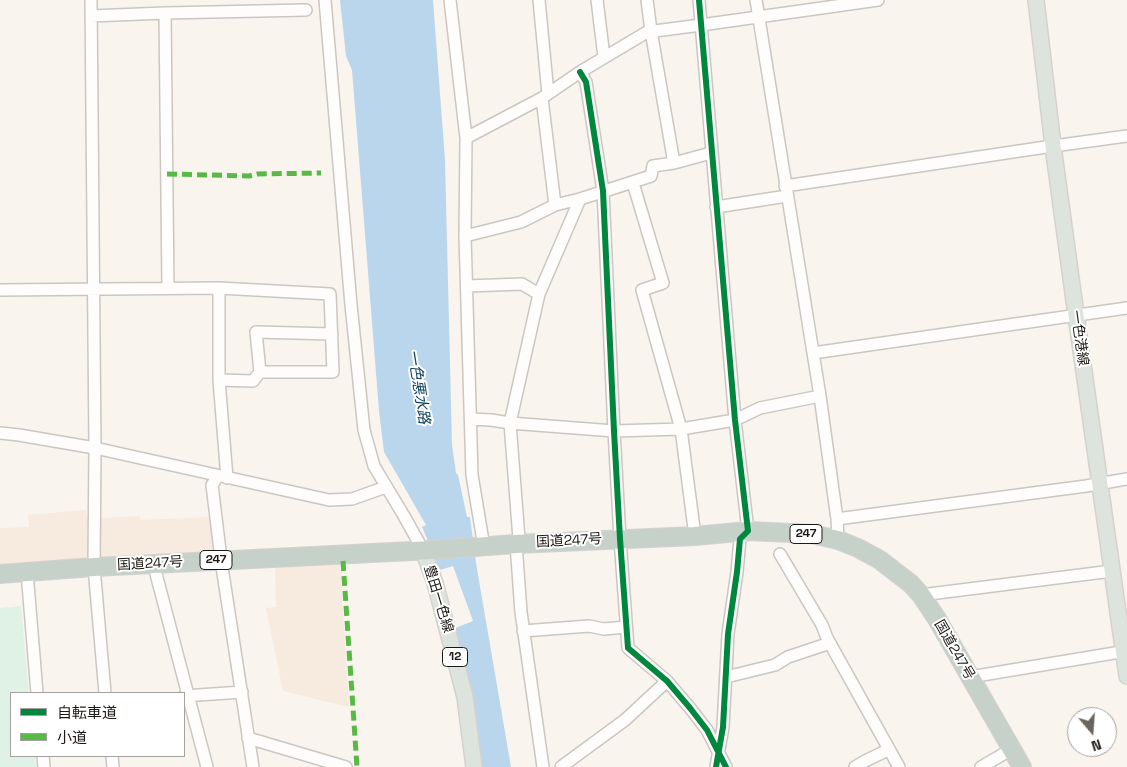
<!DOCTYPE html>
<meta charset="utf-8">
<style>
body{margin:0}
#map{position:relative;width:1127px;height:767px;overflow:hidden;background:#faf4ee;font-family:"Space Grotesk","Noto Sans JP",sans-serif}
canvas{display:block}
.legend{position:absolute;left:10px;top:692px;width:175px;height:65px;box-sizing:border-box;background:#fff;border:1px solid #a5a3a1;margin:0;padding:6px 9px;list-style:none;font-size:15px;color:#1d1814}
.legend li{display:flex;align-items:center;gap:10px;height:25px}
.legend b{width:25px;border:1px solid #a5a3a1}
.north{position:absolute;left:1067px;top:707px;width:50px;height:50px;box-sizing:border-box;background:#fff;border:1px solid #a5a3a1;border-radius:50%;rotate:162deg;font-size:14px;font-weight:700;line-height:20px;text-align:center;color:#1d1814}
.north::after{content:'';display:block;margin:auto;width:18px;height:22px;background:#6a6560;clip-path:polygon(50% 0,100% 100%,50% 72%,0 100%)}
</style>
<div id="map">
<canvas width="1127" height="767"></canvas>
<ul class="legend">
<li><b style="height:6px;background:#00873e"></b>自転車道</li>
<li><b style="height:6px;background:#58b947"></b>小道</li>
</ul>
<div class="north">N</div>
</div>
<script>
const c = document.querySelector('canvas').getContext('2d');
c.lineJoin = 'round';
function fillPath(path, color) { c.fillStyle = color; c.fill(path, 'evenodd'); }
const shape = rows => new Path2D(rows.map(r => 'M' + r).join(''));
function trace(path, color, width, dash) { c.strokeStyle = color; c.lineWidth = width; c.lineCap = dash ? 'butt' : 'round'; c.setLineDash(dash || []); c.stroke(path); }
function drawText(font, color, halo, rows, align = 'center') {
  c.font = font + ' "Space Grotesk","Noto Sans JP",sans-serif'; c.lineWidth = 4; c.setLineDash([]); c.textBaseline = 'middle'; c.strokeStyle = halo; c.fillStyle = color; for (const [text, x, y, turn = 0] of rows) {
    c.save(); c.translate(x, y); c.rotate((+turn || 0) * Math.PI / 180); c.textAlign = isNaN(turn) ? turn : align; if (halo) c.strokeText(text, 0, 0); c.fillText(text, 0, 0); c.restore();
  }
}
const built = shape([
 [86,510,86,517,103,518,139,516,141,520,212,517,218,551,0,565,0,528,29,527,28,515],
 [340,564,349,707,283,691,266,608,276,607,275,565]
]);
const green = shape([
 [21,606,29,693,11,693,11,756,35,756,36,767,0,767,0,608]
]);
const water = shape([
 [340,0,433,0,445,160,452,445,456,473,458,475,467,517,470,517,476,563,511,767,482,767,479,746,455,628,473,621,453,566,440,570,422,527,426,525,384,452,379,411,352,70,346,56]
]);
const minor = shape([
 [91,0,95,448,94,567,105,693],
 [325,0,351,305,364,430,374,466,404,516,423,550],
 [450,0,466,138,465,236,472,475,484,547],
 [539,0,548,94],
 [597,0,604,57],
 [647,0,651,31,674,163],
 [699,0,735,420,748,531,740,539,737,572,728,634,723,727,716,767],
 [756,0,820,396,837,519,838,540],
 [165,13,168,288],
 [91,16,165,13,306,10],
 [580,72,586,82,603,191,614,431,620,539,628,648,667,681,690,708,707,730,726,767],
 [542,98,555,205],
 [466,138,542,98,580,72,647,32,701,25,878,0],
 [633,183,663,283,642,290,681,429,695,536],
 [785,186,1046,147,1127,136],
 [716,207,787,196],
 [465,236,521,222,555,205,580,199],
 [467,286,522,284,539,294],
 [219,288,219,380,227,478],
 [0,290,219,288,330,294,333,372,260,372,253,381,219,380],
 [813,353,1127,308],
 [260,372,256,332,332,334],
 [471,419,491,420,510,423,614,431,681,429,735,420,760,408,820,396],
 [0,433,19,435,95,448,329,500,352,499,386,487],
 [218,476,212,485,222,567,253,767],
 [837,519,1086,486,1127,479],
 [780,554,822,625,827,638,899,767],
 [154,564,155,570,207,767],
 [27,572,37,693],
 [921,595,1112,571],
 [523,631,589,626,604,629,626,627],
 [726,677,775,665,788,657,830,643],
 [970,677,1127,651],
 [184,696,242,692],
 [248,738,346,767],
 [43,756,44,767],
 [112,756,113,767],
 [543,767,521,612,516,544,519,539,510,423,539,294,580,199,651,176,653,166,674,163,711,153],
 [561,767,625,720,667,681],
 [855,767,865,761,888,750],
 [981,767,1012,749]
]);
const major = shape([
 [1036,0,1053,146,1076,315,1127,676],
 [423,550,435,583,465,697,474,767]
]);
const highway = shape([
 [0,574,94,567,432,550,516,544,695,536,748,531,812,534,838,540,858,548,880,560,911,584,921,595,937,619,1022,767]
]);
const quiet = shape([
 [167,174,249,176,257,174,321,173],
 [343,561,357,767]
]);
const cycleway = shape([
 [699,0,735,420,748,531,740,539,737,572,728,634,723,727,716,767],
 [580,72,586,82,603,191,614,431,620,539,628,648,667,681,690,708,707,730,726,767]
]);
const shields = [
 [806,534,32],
 [216,560,32],
 [455,657,25]
];
const shieldNames = [
 ["247",806,534],
 ["247",216,560],
 ["12",455,657]
];
const streetNames = [
 ["一色港線",1079,338,82],
 ["国道247号",569,541,-3],
 ["国道247号",150,564,-3],
 ["豊田一色線",438,599,73],
 ["国道247号",954,650,60]
];
const waterNames = [
 ["一色悪水路",418,387,81]
];
fillPath(built, '#f7eade');
fillPath(green, '#e0f1e5');
fillPath(water, '#bad6ec');
trace(minor, '#cbc6c1', 14);
trace(major, '#d5d1ce', 18);
trace(highway, '#d5d1ce', 20);
trace(minor, '#fefdfc', 11);
trace(major, '#dde4de', 15);
trace(highway, '#c6d2c9', 18);
trace(quiet, '#58b947', 5, [10, 5]);
trace(cycleway, '#00873e', 6);
for (const [x, y, w] of shields) { const box = new Path2D(); box.roundRect(x - w / 2, y - 9.5, w, 19, 4); c.fillStyle = '#fff'; c.fill(box); trace(box, '#1d1814', 1); }
drawText('bold 12px', '#1d1814', null, shieldNames);
drawText('14px', '#1d1814', '#fff', streetNames);
drawText('italic 15px', '#0e3f60', '#fff', waterNames);
</script>
